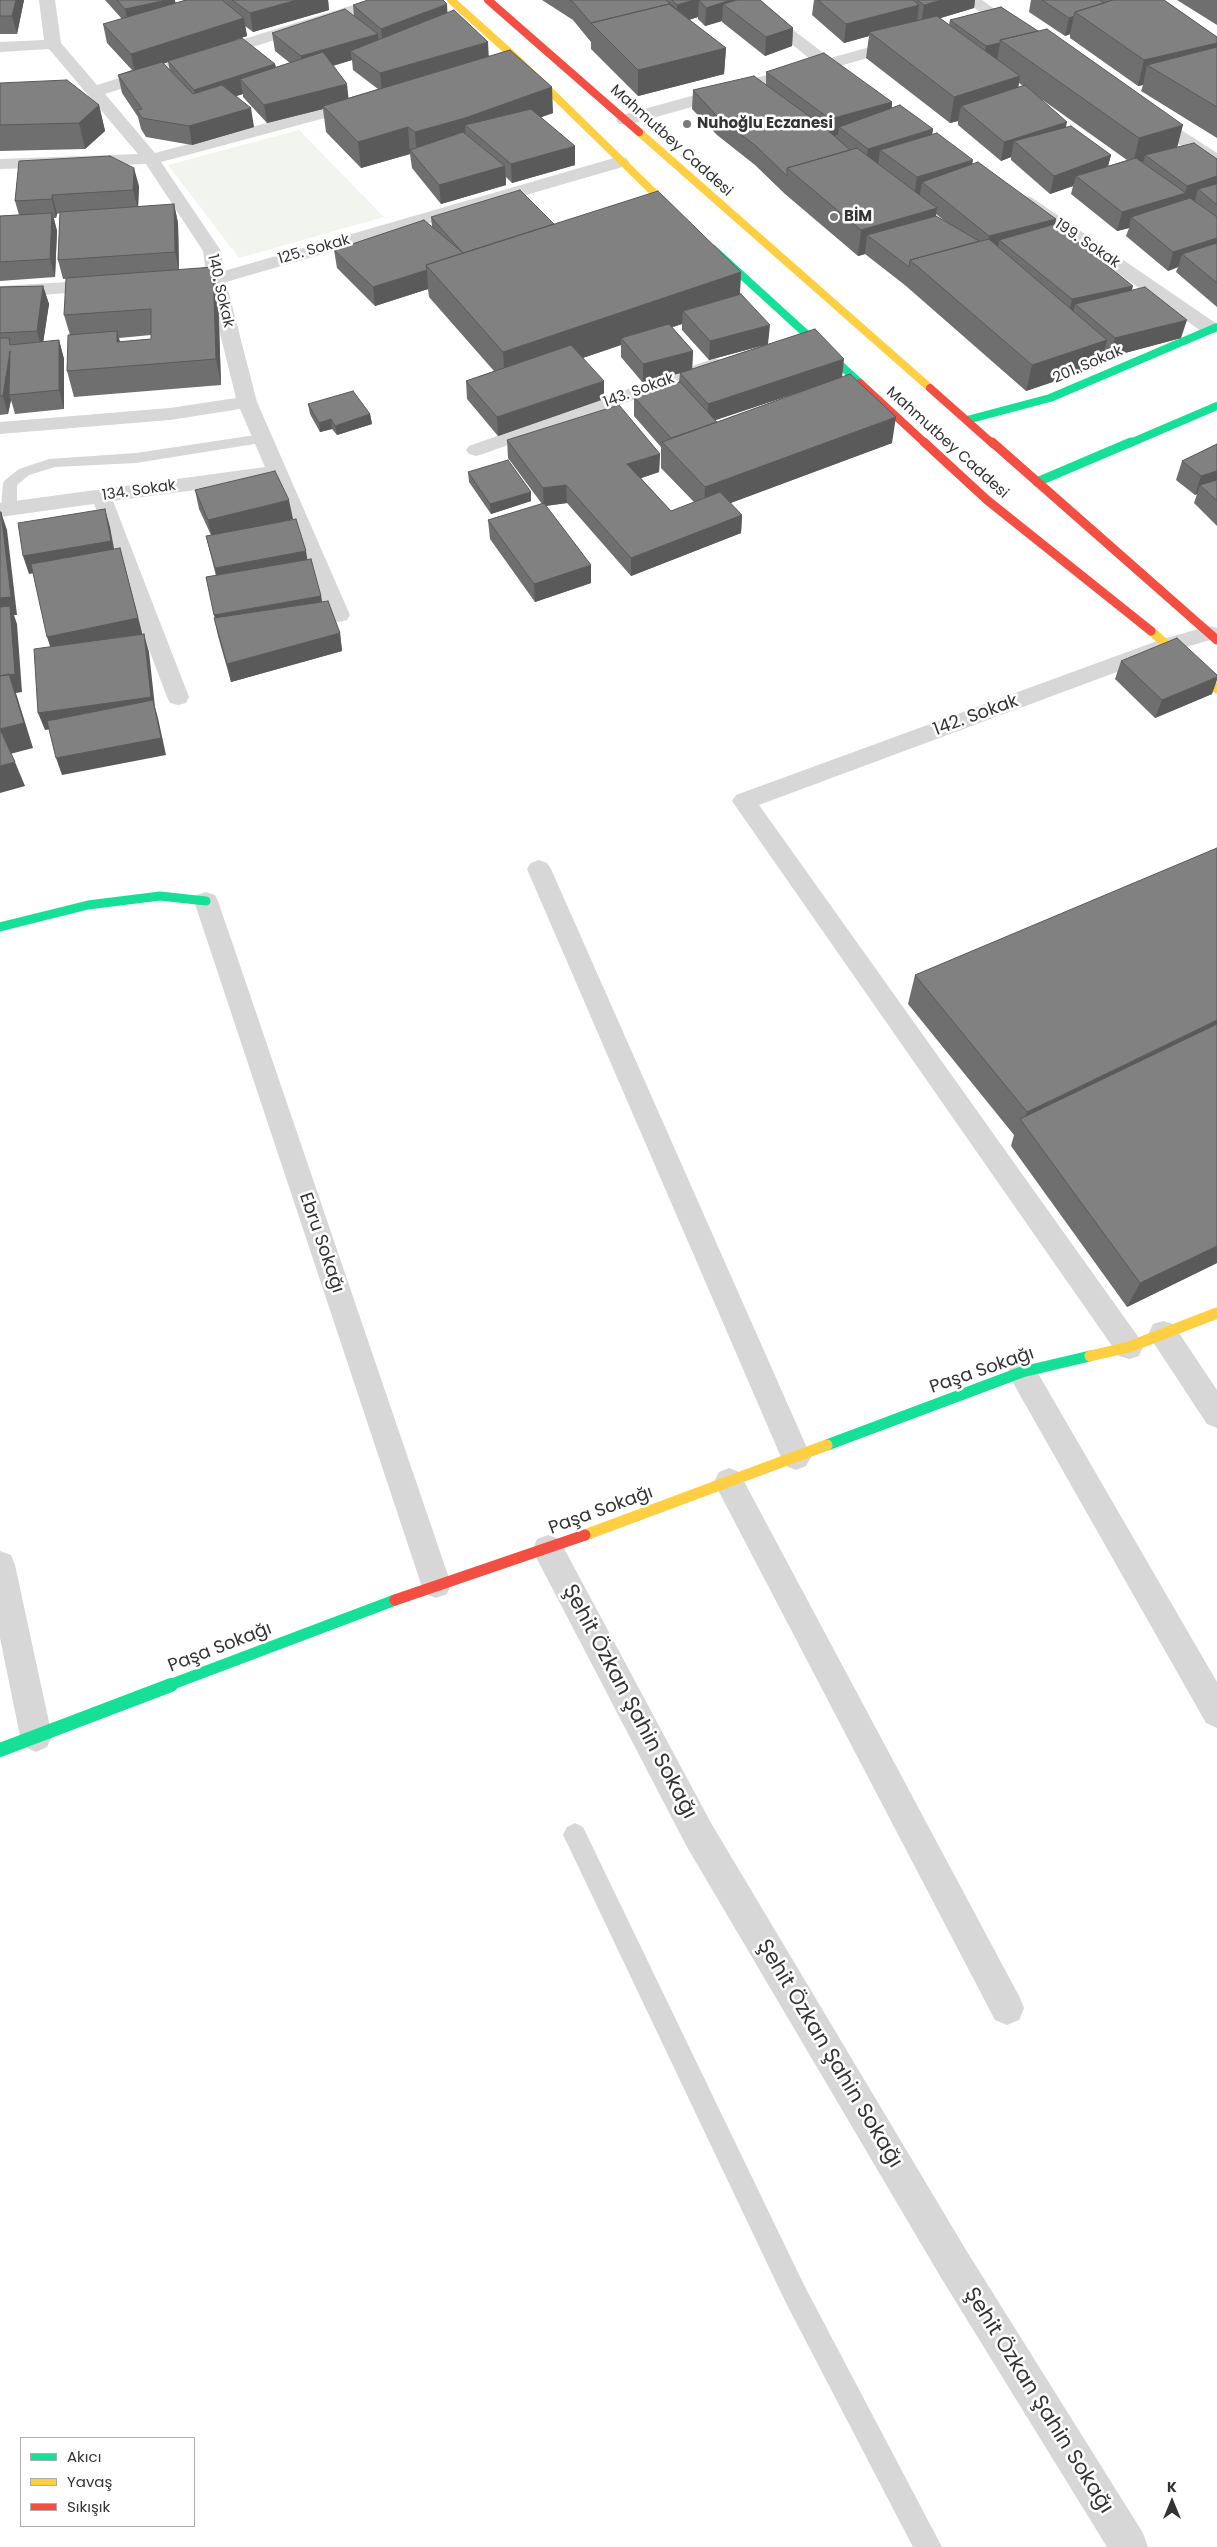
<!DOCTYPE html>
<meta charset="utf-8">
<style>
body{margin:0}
#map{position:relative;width:1217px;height:2547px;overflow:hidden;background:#fff;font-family:Poppins,sans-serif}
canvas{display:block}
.legend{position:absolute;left:20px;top:2437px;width:175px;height:90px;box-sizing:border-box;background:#fff;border:1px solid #adadad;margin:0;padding:6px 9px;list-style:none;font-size:15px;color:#333}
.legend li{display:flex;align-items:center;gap:10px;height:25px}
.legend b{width:25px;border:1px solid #adadad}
.north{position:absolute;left:1147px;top:2477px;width:50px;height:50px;-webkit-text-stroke:4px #fff;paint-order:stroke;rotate:0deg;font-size:14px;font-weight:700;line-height:20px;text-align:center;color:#333}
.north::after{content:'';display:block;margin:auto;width:18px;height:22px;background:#333;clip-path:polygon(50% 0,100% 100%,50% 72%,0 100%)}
</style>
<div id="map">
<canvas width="1217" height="2547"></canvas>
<ul class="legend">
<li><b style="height:6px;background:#16e098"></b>Akıcı</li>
<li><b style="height:6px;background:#ffcf43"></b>Yavaş</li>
<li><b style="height:6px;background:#f24e42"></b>Sıkışık</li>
</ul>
<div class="north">K</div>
</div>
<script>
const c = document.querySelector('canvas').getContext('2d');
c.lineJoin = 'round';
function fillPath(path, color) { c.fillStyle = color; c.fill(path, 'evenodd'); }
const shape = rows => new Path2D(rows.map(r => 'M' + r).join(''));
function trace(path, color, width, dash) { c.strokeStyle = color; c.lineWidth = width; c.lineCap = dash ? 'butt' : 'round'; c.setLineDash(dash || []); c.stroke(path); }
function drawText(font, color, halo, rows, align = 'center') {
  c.font = font + ' Poppins,sans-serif'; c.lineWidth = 5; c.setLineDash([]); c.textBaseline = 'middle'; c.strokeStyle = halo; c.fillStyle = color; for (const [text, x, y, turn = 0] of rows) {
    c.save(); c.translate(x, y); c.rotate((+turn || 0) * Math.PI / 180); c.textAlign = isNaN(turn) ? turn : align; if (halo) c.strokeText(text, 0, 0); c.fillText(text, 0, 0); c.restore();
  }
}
const green = shape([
 [299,130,384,217,239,258,168,165]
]);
const lane = shape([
 [262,434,269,439,267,442,136,463,55,467,29,475,17,485,17,509,14,512,9,514,1,509,3,483,5,480,19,469,49,459,136,453,262,434],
 [575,1823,583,1827,804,2285,942,2547,913,2547,786,2303,567,1843,563,1835,567,1827,575,1823]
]);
const street = shape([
 [39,0,55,0,61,43,97,85,369,0,393,0,391,3,105,94,155,153,360,98,366,99,368,103,366,107,161,162,221,251,224,271,614,158,620,157,626,158,629,162,626,166,226,282,257,402,350,615,347,620,339,622,331,620,328,615,270,480,113,501,189,697,186,703,178,705,170,703,167,697,94,504,0,517,0,503,265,467,240,409,170,420,0,434,0,422,170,408,236,398,208,285,191,284,189,280,191,276,206,274,203,251,146,164,0,169,0,159,138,154,49,49,0,52,0,42,44,40,39,0],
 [736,0,754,0,830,58,903,38,911,43,909,46,840,66,851,74,853,78,851,82,839,82,824,70,631,124,619,124,616,120,619,116,814,62,736,0],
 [963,0,982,0,1025,31,1023,34,1011,34,963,0],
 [1149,112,1155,113,1217,153,1217,166,1211,165,1143,121,1140,117,1143,113,1149,112],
 [1025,196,1031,197,1217,324,1217,333,1204,333,1019,205,1016,201,1019,197,1025,196],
 [102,280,109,282,111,286,109,290,0,298,0,286,102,280],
 [715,358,722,360,725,364,722,368,483,454,476,456,469,454,466,450,469,446,715,358],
 [1209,626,1217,628,1217,638,1176,650,759,805,1139,1338,1143,1347,1139,1356,1129,1359,1119,1356,732,801,736,795,1160,640,1209,626],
 [539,860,547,863,551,869,811,1457,806,1466,796,1470,786,1466,781,1457,527,869,531,863,539,860],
 [206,892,215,895,218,901,451,1584,447,1594,436,1598,425,1594,421,1584,194,901,197,895,206,892],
 [1163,1321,1173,1324,1217,1390,1217,1428,1207,1424,1153,1342,1149,1333,1153,1324,1163,1321],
 [1022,1359,1032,1363,1217,1682,1217,1728,1206,1723,1012,1381,1008,1372,1012,1363,1022,1359],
 [729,1468,739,1472,1019,1996,1024,2008,1019,2020,1007,2025,995,2020,719,1492,714,1482,719,1472,729,1468],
 [548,1535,559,1539,711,1823,966,2250,1143,2533,1148,2547,1107,2547,940,2276,687,1847,537,1559,533,1549,537,1539,548,1535],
 [0,1551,11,1555,15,1565,52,1736,47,1747,36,1752,25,1747,20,1736,0,1638,0,1551]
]);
const fastFar3 = shape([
 [713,249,860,383],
 [967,420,1050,398,1217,327],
 [1128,444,1217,406]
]);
const fastFar2 = shape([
 [1037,482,1131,442],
 [0,927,88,905,160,896,206,901]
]);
const fastFar1 = shape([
 [827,1445,1022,1372,1090,1356],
 [167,1686,395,1600]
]);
const fast = shape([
 [0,1750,171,1685]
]);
const slowFar2 = shape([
 [451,0,518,60,680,218],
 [639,132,930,388]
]);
const slowFar1 = shape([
 [1151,631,1217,689]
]);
const slow = shape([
 [1090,1356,1129,1347,1217,1313],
 [585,1535,827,1445]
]);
const jamFar2 = shape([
 [488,0,639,132],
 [860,383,926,444],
 [930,388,993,444]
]);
const jamFar1 = shape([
 [924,442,987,500,1151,631],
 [992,442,1217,640]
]);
const jam = shape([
 [395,1600,585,1535]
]);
const wall = shape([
 [0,0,24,0,17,34,0,34],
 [105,0,175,0,175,3,186,0,328,0,329,10,253,32,245,26,247,36,234,40,275,64,276,67,290,63,275,51,272,33,354,16,353,5,447,13,489,56,553,113,541,117,575,165,512,183,506,177,506,185,441,204,412,168,410,154,361,168,326,132,323,109,267,123,243,97,243,94,236,96,254,127,192,145,146,137,141,129,138,117,122,93,118,75,132,70,107,43,103,24,122,19],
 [352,60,353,70,378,89,348,98,333,66],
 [168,62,170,71,163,64],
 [542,0,760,0,793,28,792,46,765,56,722,22,722,21,705,26,698,19,698,17,689,20,726,48,724,74,638,96,591,49,591,42,573,20],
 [814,0,975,0,974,8,940,18,949,25,950,20,1001,7,1177,147,1217,159,1217,307,1176,272,1178,267,1168,271,1126,236,1129,228,1117,231,1071,194,1073,186,1050,194,1011,160,1011,157,1001,161,958,125,958,121,950,123,866,58,869,36,844,43,812,15],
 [1019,83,1023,86,1018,87],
 [1037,96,1127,160,1108,166,1111,155,1066,127],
 [1031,0,1164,0,1217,37,1217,138,1141,91,1143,85,1138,86,1070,38,1070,34,1065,36,1029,12],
 [1177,0,1217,0,1217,25],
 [766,72,892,102,892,108,933,129,932,134,972,164,1056,219,1055,224,1132,290,1181,338,1110,357,1104,351,1100,366,1026,391,906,286,865,254,858,256,785,194,755,165,717,135,692,109,693,90,766,84],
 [936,214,946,222,936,216],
 [0,83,99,105,105,131,85,149,0,151],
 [19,161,139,186,138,207,174,204,178,223,179,270,213,267,218,294,221,385,74,397,67,371,70,335,64,315,73,278,63,279,58,260,60,213,57,214,56,218,54,218,57,231,55,277,0,281,0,216,19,215,15,201],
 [151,335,151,339,120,342,119,338],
 [431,217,554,224,741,272,740,294,768,344,842,377,892,443,730,503,742,515,741,533,631,576,567,503,546,506,591,583,535,602,490,539,488,520,542,504,508,458,507,440,660,454,659,472,641,478,671,511,694,502,661,468,661,447,634,416,634,397,679,382,680,373,643,383,621,357,621,345,583,358,604,399,498,436,467,399,466,381,494,371,429,297,428,289,375,306,337,268,334,250,432,227],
 [682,324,682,330,709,360,765,345,692,369,693,351,672,327],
 [806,390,717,422,715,420],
 [43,286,49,304,43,342,59,340,64,359,64,409,15,414,11,400,8,414,0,415,0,287],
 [308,404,370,414,372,424,337,435,332,429,320,432,310,414],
 [1217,444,1217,526,1194,503,1197,494,1195,495,1176,480,1182,461],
 [468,472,531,492,531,501,491,514,469,482],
 [195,490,293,519,274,523,308,560,321,596,322,602,340,633,342,651,231,682,218,636,214,618,215,617,206,577,216,576,206,536,211,535,199,509],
 [1121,661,1212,694,1155,718,1115,679],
 [915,975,1217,1263,1127,1307,1011,1146,1014,1135,908,1004]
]);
const shadedWall = shape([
 [16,0,24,0,17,34,12,16],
 [167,0,175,0,178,17,129,27,125,9],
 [297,0,328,0,329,10,253,32,250,13],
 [694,0,753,0,723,4,722,21,705,26,706,8,699,0,698,17,676,24,677,5],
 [942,0,975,0,974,8,921,24,924,5],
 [447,4,448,23,383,47,381,29],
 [919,5,917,23,869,32,869,36,844,43,846,24],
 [1074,16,1070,34,1065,36,1069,18],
 [244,18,247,36,135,73,131,54],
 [793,28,792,46,765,56,766,37],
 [378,34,380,53,350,51,352,60,304,74,301,56],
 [488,42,489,61,382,92,380,73],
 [1000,43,997,61,983,64,986,46],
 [1217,43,1217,62,1147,65,1143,85,1138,86,1144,60],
 [726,48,724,74,638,96,638,70],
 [275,64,278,82,240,79,243,94,198,108,194,90],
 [1020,76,1016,102,961,106,958,121,950,123,954,97],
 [347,84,349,103,323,106,323,109,267,123,264,105],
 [552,87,553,113,481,139,465,125,466,144,417,159,415,132],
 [892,102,890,120,839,127,838,135,828,137,830,119],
 [99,105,105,131,85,149,79,123],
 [251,108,254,127,192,145,189,126],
 [1067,122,1063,141,1014,141,1011,157,1001,161,1004,142],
 [1183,125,1176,152,1145,155,1144,161,1133,164,1139,138],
 [408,127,410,154,361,168,358,142],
 [933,129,930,147,880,150,878,164,865,168,868,149],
 [575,146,575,165,512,183,511,164],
 [1111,155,1106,174,1076,176,1073,186,1050,194,1054,176],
 [973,160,970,178,922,182,920,194,914,196,917,177],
 [505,166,506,185,441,204,439,185],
 [134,168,139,186,138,209,133,190],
 [1217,176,1217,193,1198,189,1195,200,1131,217,1129,228,1117,231,1122,212,1185,193,1187,186],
 [52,195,57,214,56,218,52,199],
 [174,204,178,223,179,270,175,252],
 [937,208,933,235,867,235,865,254,858,256,861,230],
 [52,213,57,231,55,277,50,259],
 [1056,219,1052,238,999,240,997,252,987,246,989,236],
 [1217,238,1217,255,1182,254,1178,267,1168,271,1173,252],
 [213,267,218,294,221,385,216,359],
 [427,270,428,289,375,306,373,287],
 [741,272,739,305,683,311,682,324,625,343,621,338,621,345,505,384,503,352],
 [43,286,49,304,42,350,37,331],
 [1133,286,1128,304,1075,304,1072,317,1068,318,1072,299],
 [1187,320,1181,338,1110,357,1115,338],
 [770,325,768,344,709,360,710,341],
 [117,331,124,358,124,368,117,342],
 [59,340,64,359,64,409,59,390],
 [1107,340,1100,366,1026,391,1032,365],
 [10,351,9,395,11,400,8,414,3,396],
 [693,351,692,370,643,383,643,364],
 [844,359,842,378,707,423,708,404],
 [604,381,604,399,498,436,497,417],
 [370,414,372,424,337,435,335,426],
 [896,417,892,443,704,513,705,487],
 [331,419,332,429,320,432,319,423],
 [660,454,659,472,627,483,627,464],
 [1217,471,1217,488,1200,485,1197,494,1195,495,1201,476],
 [566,485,567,503,544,506,543,488],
 [531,492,531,501,491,514,490,504],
 [289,500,293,519,212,539,208,520],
 [105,509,110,527,116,559,29,574,23,556],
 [1,512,7,530,17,615,14,615,17,624,22,692,16,693,33,748,10,754,0,729,0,598],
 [742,515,741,533,631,576,631,558],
 [120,548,143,636,53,655,47,637],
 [306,551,309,569,219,586,215,568],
 [591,565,591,583,535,602,534,584],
 [321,596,324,614,219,633,214,615],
 [340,633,342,651,231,682,227,664],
 [144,634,149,652,155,707,158,718,166,755,62,775,56,758,156,715,45,730,38,713],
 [1217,677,1217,680,1212,694,1155,718,1162,700],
 [15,762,25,786,0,793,0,766],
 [1217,1020,1217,1041,1023,1123,1027,1112],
 [1217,1246,1217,1263,1127,1307,1140,1283]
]);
const building = shape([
 [0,0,16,0,12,16,0,16,0,0],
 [117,0,167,0,125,9,117,0],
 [186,0,222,0,244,18,131,54,103,24,186,0],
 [232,0,297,0,250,13,232,0],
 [368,0,443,0,447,4,381,29,353,5,368,0],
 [570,0,666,0,676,9,669,4,591,23,573,2,570,0],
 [672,0,694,0,677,5,672,0],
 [699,0,731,0,706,8,699,0],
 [737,0,760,0,793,28,766,37,723,4,737,0],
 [818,0,913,0,919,5,846,24,818,0],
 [917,0,942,0,924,5,917,0],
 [1042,0,1100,0,1104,3,1075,12,1074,16,1069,18,1042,0],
 [1113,0,1164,0,1217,37,1217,43,1144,60,1075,12,1113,0],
 [669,4,726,48,638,70,591,23,669,4],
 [1001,7,1038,31,1000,40,1000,43,986,46,950,20,1001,7],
 [345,9,378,34,301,56,272,33,345,9],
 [454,10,488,42,380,73,350,51,454,10],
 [937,16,1020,76,954,97,869,32,937,16],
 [1047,29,1183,125,1139,138,1000,40,1047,29],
 [242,38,275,64,194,90,168,61,242,38],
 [1217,47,1217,107,1147,65,1217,47],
 [510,50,552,87,465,118,415,132,408,127,358,142,323,106,510,50],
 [323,52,347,84,264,105,240,79,323,52],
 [824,53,892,102,830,119,766,72,824,53],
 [162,62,193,94,222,85,251,108,189,126,142,118,137,110,142,109,118,75,162,62],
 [754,76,824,127,850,150,787,168,787,176,756,146,717,116,693,90,754,76],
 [67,80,99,105,79,123,0,125,0,83,67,80],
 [1025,85,1067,122,1004,142,961,106,1025,85],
 [900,105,933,129,868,149,839,127,900,105],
 [531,109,575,146,511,164,465,125,531,109],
 [1071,126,1111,155,1054,176,1014,141,1071,126],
 [463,132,505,166,439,185,410,150,463,132],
 [937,133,973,160,917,177,880,150,937,133],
 [1194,143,1217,159,1217,176,1187,186,1145,155,1194,143],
 [857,148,937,208,861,230,787,168,857,148],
 [110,156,134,168,133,190,52,195,52,199,15,201,19,161,110,156],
 [1136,158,1186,193,1122,212,1076,176,1136,158],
 [978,162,1056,219,989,236,922,182,978,162],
 [1217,184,1217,205,1198,189,1217,184],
 [520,190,554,224,463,253,431,217,520,190],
 [658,191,741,272,503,352,426,265,658,191],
 [1190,198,1217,217,1217,238,1173,252,1131,217,1190,198],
 [174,204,175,252,58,260,60,212,174,204],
 [52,213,50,259,0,262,0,216,52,213],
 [936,216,979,241,910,260,909,267,867,235,936,216],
 [424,220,463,253,426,265,427,270,373,287,334,250,424,220],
 [1055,224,1133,286,1072,299,999,240,1055,224],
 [989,239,1107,340,1032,365,910,260,989,239],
 [1217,243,1217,283,1182,254,1217,243],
 [213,267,216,359,67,371,68,335,117,331,117,342,151,339,151,309,64,315,66,278,213,267],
 [43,286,37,331,0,333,0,287,43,286],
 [1145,287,1187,320,1115,338,1075,304,1145,287],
 [741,294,770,325,710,341,683,311,741,294],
 [669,324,693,351,643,364,621,338,669,324],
 [815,329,844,359,708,404,680,373,815,329],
 [0,338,9,338,10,345,59,340,59,390,9,395,10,351,3,396,0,396,0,338],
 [571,345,604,381,497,417,466,381,571,345],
 [850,374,896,417,705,487,662,442,850,374],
 [680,382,717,422,671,438,634,397,680,382],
 [353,391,370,414,335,426,331,419,319,423,308,404,353,391],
 [619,405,660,454,627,464,671,511,720,492,742,515,631,558,566,485,543,488,507,440,619,405],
 [1217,444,1217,471,1201,476,1182,461,1217,444],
 [508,460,531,492,490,504,468,472,508,460],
 [275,471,289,500,208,520,195,490,275,471],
 [1217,480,1217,501,1200,485,1217,480],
 [544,503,591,565,534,584,488,520,544,503],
 [105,509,111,541,23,556,18,523,105,509],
 [0,512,1,512,11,597,0,598,0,512],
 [296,519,306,551,215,568,206,536,296,519],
 [120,548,138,618,47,637,31,564,120,548],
 [311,559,321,596,214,615,206,577,311,559],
 [328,601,340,633,227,664,214,618,328,601],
 [10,606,15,674,0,676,0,607,10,606],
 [144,634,151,697,38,713,34,649,144,634],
 [1177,638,1217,675,1217,677,1162,700,1121,661,1177,638],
 [9,674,24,723,0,729,15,762,0,766,0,676,9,674],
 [153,700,161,738,56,758,47,721,153,700],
 [1217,848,1217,1020,1027,1112,915,975,1217,848],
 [1217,1024,1217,1246,1140,1283,1020,1119,1217,1024]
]);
const markers = [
 [687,124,5,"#7a7a7a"],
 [834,217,5,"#7a7a7a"]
];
const farPoinames = [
 ["Nuhoğlu Eczanesi",697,124],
 ["BİM",844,217]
];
const farStreetnames = [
 ["Mahmutbey Caddesi",671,141,42],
 ["199. Sokak",1087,244,34],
 ["125. Sokak",314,250,-16],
 ["140. Sokak",220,291,77],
 ["201. Sokak",1088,365,-23],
 ["143. Sokak",639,391,-20],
 ["Mahmutbey Caddesi",947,443,42],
 ["134. Sokak",139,491,-8]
];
const streetNames = [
 ["142. Sokak",976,716,-20],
 ["Ebru Sokağı",321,1243,71],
 ["Paşa Sokağı",982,1371,-19],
 ["Paşa Sokağı",601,1511,-20],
 ["Paşa Sokağı",220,1648,-21]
];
const nearStreetnames = [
 ["Şehit Özkan Şahin Sokağı",629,1702,62],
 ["Şehit Özkan Şahin Sokağı",829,2054,59],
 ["Şehit Özkan Şahin Sokağı",1038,2401,58]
];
fillPath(green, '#f1f5ed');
fillPath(lane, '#d7d7d7');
fillPath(street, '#d7d7d7');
trace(fastFar3, '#16e098', 8);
trace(fastFar2, '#16e098', 9);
trace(fastFar1, '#16e098', 11);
trace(fast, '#16e098', 14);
trace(slowFar2, '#ffcf43', 8);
trace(slowFar1, '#ffcf43', 9);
trace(slow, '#ffcf43', 11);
trace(jamFar2, '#f24e42', 8);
trace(jamFar1, '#f24e42', 9);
trace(jam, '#f24e42', 11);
fillPath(wall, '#6f6f6f');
fillPath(shadedWall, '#5a5a5a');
fillPath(building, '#818181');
trace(building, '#5a5a5a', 1);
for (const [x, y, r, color] of markers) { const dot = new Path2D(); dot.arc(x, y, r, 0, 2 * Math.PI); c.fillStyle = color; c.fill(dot); trace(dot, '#fff', 2); }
drawText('bold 15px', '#333', '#fff', farPoinames, 'left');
drawText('15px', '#333', '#fff', farStreetnames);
drawText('18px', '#333', '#fff', streetNames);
drawText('21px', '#333', '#fff', nearStreetnames);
</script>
